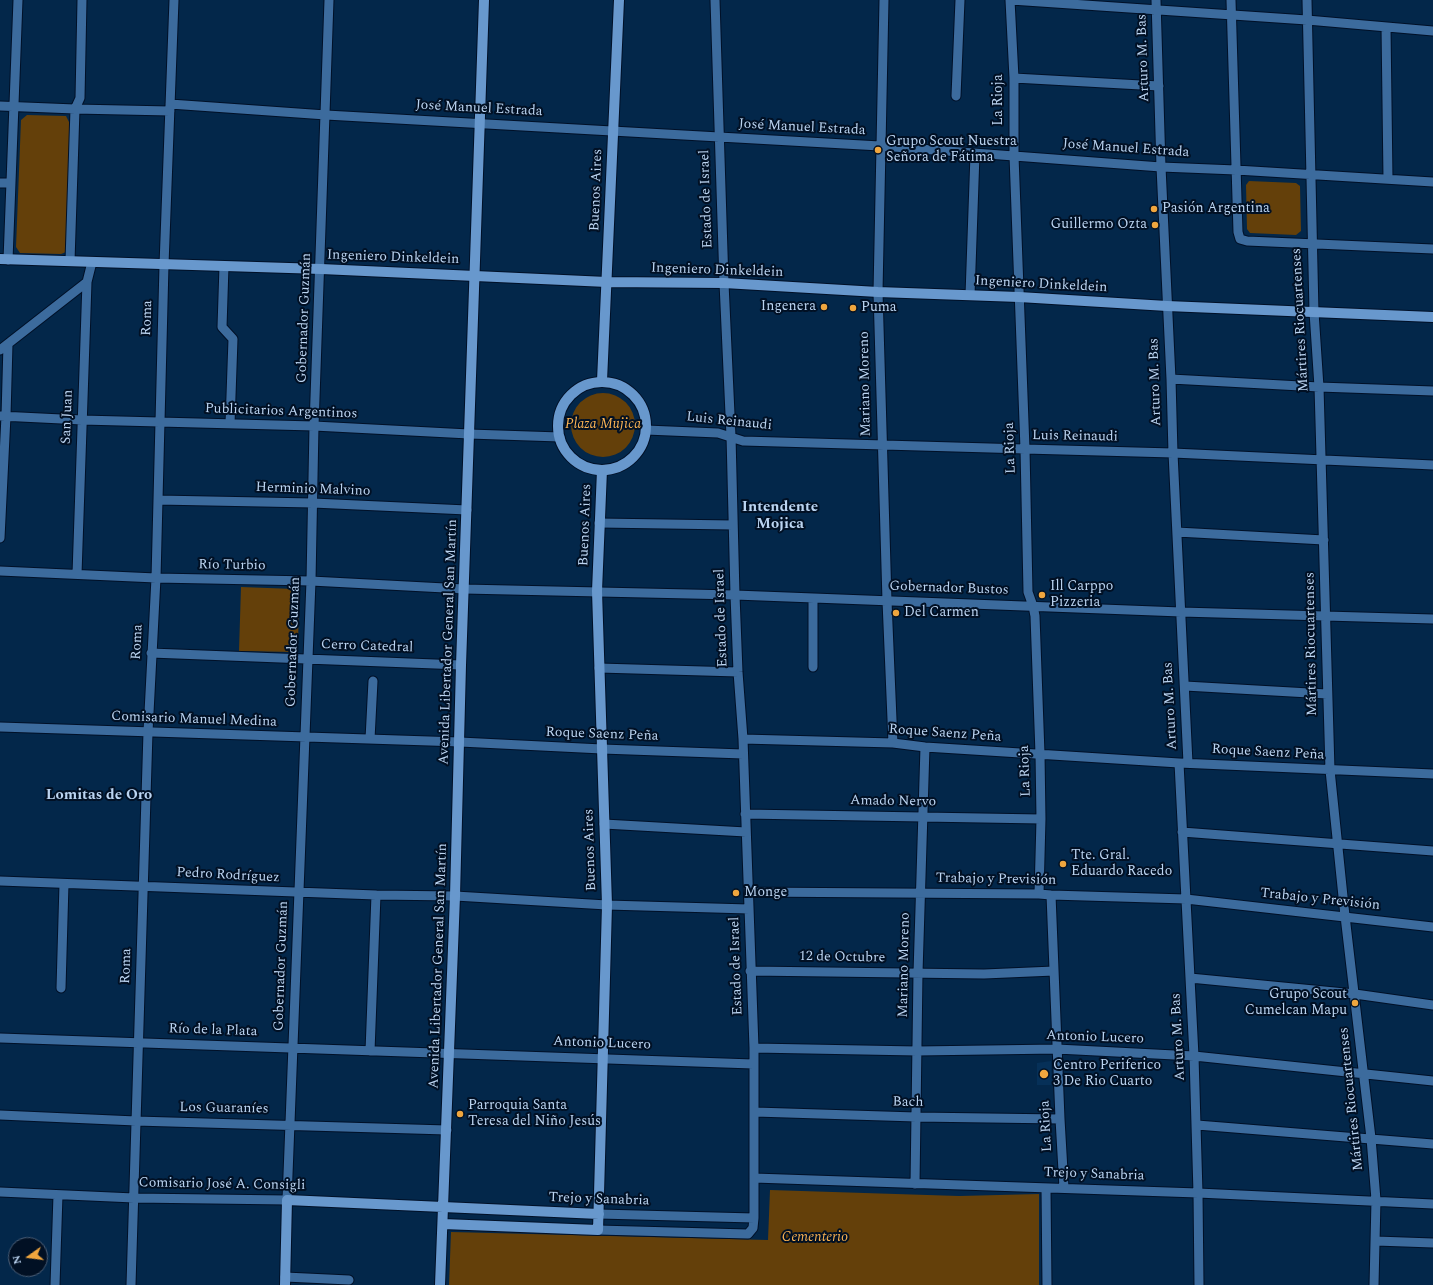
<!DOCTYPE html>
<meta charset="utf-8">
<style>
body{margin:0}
#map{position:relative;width:1433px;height:1285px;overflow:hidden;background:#03274a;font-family:Spectral,serif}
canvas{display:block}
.north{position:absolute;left:8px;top:1237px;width:40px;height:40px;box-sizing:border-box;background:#011024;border:1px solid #4b5e76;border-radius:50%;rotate:256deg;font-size:11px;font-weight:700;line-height:16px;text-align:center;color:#bbd4f1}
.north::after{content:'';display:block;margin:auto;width:14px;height:18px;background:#f0a63e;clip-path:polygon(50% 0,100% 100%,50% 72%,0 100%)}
</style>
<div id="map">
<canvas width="1433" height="1285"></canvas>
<div class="north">N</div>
</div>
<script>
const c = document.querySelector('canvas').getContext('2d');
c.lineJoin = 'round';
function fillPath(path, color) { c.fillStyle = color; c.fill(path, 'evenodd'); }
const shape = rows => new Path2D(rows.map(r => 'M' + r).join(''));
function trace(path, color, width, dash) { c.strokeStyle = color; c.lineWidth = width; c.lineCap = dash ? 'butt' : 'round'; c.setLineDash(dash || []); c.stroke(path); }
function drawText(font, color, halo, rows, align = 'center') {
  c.font = font + ' Spectral,serif'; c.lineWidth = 4; c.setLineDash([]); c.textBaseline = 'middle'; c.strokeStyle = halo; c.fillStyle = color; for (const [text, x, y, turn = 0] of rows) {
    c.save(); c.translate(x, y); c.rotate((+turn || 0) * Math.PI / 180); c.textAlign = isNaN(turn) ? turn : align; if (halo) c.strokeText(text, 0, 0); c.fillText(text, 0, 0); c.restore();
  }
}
const built = shape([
 [1051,1061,1052,1085,1037,1085,1037,1063]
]);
const green = shape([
 [27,115,66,116,70,124,66,252,61,254,20,253,16,247,21,120],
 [1249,181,1296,183,1300,186,1301,231,1296,235,1250,233,1247,229,1246,185],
 '571 425a32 32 0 1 1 64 0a32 32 0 1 1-64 0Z',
 [241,587,295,589,299,593,298,648,293,652,239,651],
 [770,1190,959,1196,1039,1194,1039,1285,449,1285,451,1232,768,1240]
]);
const minor = shape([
 [884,0,878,292,887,601,893,743],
 [1010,0,1014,78,1014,156,1025,449,1028,592,1033,606,1035,616,1040,754,1041,819,1039,894],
 [1011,0,1307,20,1433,31],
 [1156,0,1161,167,1171,379,1173,453,1188,763],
 [1231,0,1238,232,1240,239,1247,241,1433,249],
 [1307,0,1314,312,1319,387,1330,770,1345,916,1371,1138,1376,1200,1374,1285],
 [1386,27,1388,179],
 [1014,78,1159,86],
 [956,96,960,0],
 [170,104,326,115,880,146,1161,167,1236,170,1433,182],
 [0,106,75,109,170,111],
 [0,183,11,183],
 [8,260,18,0],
 [70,261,75,109,80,98,82,0],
 [224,266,222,327,233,339,230,424],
 [970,295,975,154],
 [0,350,87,282],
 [1171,379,1319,387,1433,391],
 [0,416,82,420,314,426,469,434,560,437],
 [646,430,718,433,743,441,1025,449,1173,453,1433,465],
 [158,500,313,503,467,510],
 [599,523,733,525],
 [1177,532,1324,540],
 [0,538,6,416,8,344],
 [0,571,156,578,311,581,464,589,735,595,1181,612,1433,619],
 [77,574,87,282,92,262],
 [813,598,813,667],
 [151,653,461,665],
 [599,668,738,672],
 [1185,686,1327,694],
 [0,727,460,742,602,749,743,754],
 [370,739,373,681],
 [743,739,893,743,925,747,1179,763,1433,774],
 [1179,763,1194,1056,1198,1193,1199,1285],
 [745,814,1041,819],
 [604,824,746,832],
 [1182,832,1433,851],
 [0,881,376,895,455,896,607,905,749,909],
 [749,892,1039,894,1051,895,1186,899,1433,927],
 [1051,895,1060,1119,1064,1188],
 [750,971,984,974,1054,971],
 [1190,978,1355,994,1433,1005],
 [61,988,64,884],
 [0,1038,753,1064],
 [754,1048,917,1051,1057,1049,1194,1056,1433,1081],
 [370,1051,376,895],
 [755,1112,916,1117,1060,1119],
 [0,1115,136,1121,447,1130],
 [1197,1125,1433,1144],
 [754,1178,1198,1193,1433,1204],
 [915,1184,918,973,925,747],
 [1046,1188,1047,1285],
 [0,1192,134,1198,287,1200,311,581,314,426,329,0],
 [599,1214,754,1218],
 [598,1230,748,1234,753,1228,754,1218,754,1048,743,739,738,672,735,595,731,436,724,283,715,0],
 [1376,1241,1433,1243],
 [285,1277,349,1280],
 [55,1285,58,1195],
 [131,1285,148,732,156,578,164,265,174,0]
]);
const major = shape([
 [0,259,321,269,607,282,724,283,878,292,1019,297,1167,306,1433,317],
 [602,381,619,0],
 '558 426a44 44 0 1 1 88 0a44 44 0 1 1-88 0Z',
 [443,1224,598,1230,607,905,597,591,602,470],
 [285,1285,287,1200,599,1214],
 [440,1285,455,896,461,665,484,0]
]);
const markers = [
 [878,150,4,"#f0a63e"],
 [1154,209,4,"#f0a63e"],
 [1155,225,4,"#f0a63e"],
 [824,307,4,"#f0a63e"],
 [853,308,4,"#f0a63e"],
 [1042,595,4,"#f0a63e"],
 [896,613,4,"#f0a63e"],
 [1063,864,4,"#f0a63e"],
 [736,893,4,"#f0a63e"],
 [1355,1003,4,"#f0a63e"],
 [1044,1074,5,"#f0a63e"],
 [460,1114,4,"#f0a63e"]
];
const streetNames = [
 ["Arturo M. Bas",1144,58,-92],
 ["La Rioja",999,100,-90],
 ["José Manuel Estrada",479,109,3],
 ["José Manuel Estrada",802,128,3],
 ["José Manuel Estrada",1126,149,4],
 ["Buenos Aires",597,190,-88],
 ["Estado de Israel",707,199,-92],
 ["Ingeniero Dinkeldein",393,258,2],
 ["Ingeniero Dinkeldein",717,271,2],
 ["Ingeniero Dinkeldein",1041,285,3],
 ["Roma",148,318,-88],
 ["Gobernador Guzmán",305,318,-88],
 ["Mártires Riocuartenses",1301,320,-93],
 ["Arturo M. Bas",1156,382,-92],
 ["Mariano Moreno",866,384,-91],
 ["Publicitarios Argentinos",281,412,2],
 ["San Juan",68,417,-88],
 ["Luis Reinaudi",729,422,6],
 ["Luis Reinaudi",1075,437,1],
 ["La Rioja",1011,448,-92],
 ["Herminio Malvino",313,490,2],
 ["Buenos Aires",586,525,-88],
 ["Río Turbio",232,566,1],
 ["Gobernador Bustos",949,589,2],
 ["Estado de Israel",722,618,-92],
 ["Roma",138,642,-87],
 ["Gobernador Guzmán",294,642,-88],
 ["Avenida Libertador General San Martín",449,642,-88],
 ["Mártires Riocuartenses",1312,644,-91],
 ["Cerro Catedral",367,647,2],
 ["Arturo M. Bas",1171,706,-93],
 ["Comisario Manuel Medina",194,720,2],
 ["Roque Saenz Peña",945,734,4],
 ["Roque Saenz Peña",602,735,2],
 ["Roque Saenz Peña",1268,753,3],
 ["La Rioja",1026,771,-92],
 ["Amado Nervo",893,802,1],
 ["Buenos Aires",591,850,-92],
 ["Pedro Rodríguez",228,876,3],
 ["Trabajo y Previsión",996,880,1],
 ["Trabajo y Previsión",1320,900,6],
 ["12 de Octubre",842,958,1],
 ["Mariano Moreno",905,965,-89],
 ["Roma",127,966,-88],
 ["Gobernador Guzmán",282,966,-88],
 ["Avenida Libertador General San Martín",439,966,-88],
 ["Estado de Israel",737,966,-92],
 ["Río de la Plata",213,1031,2],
 ["Arturo M. Bas",1179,1037,-93],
 ["Antonio Lucero",1095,1038,2],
 ["Antonio Lucero",602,1044,2],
 ["Mártires Riocuartenses",1352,1099,-96],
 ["Bach",908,1103,1],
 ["Los Guaraníes",224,1109,1],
 ["La Rioja",1047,1126,-93],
 ["Trejo y Sanabria",1094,1175,2],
 ["Comisario José A. Consigli",222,1185,1],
 ["Trejo y Sanabria",599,1200,2]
];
const poiNames = [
 ["Grupo Scout Nuestra",886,142],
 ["Señora de Fátima",886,158],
 ["Pasión Argentina",1162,209],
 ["Guillermo Ozta",1147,225,"right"],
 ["Ingenera",816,307,"right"],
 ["Puma",861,308],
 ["Ill Carppo",1050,587],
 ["Pizzeria",1050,603],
 ["Del Carmen",904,613],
 ["Tte. Gral.",1071,856],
 ["Eduardo Racedo",1071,872],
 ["Monge",744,893],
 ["Grupo Scout",1347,995,"right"],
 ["Cumelcan Mapu",1347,1011,"right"],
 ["Centro Periferico",1053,1066],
 ["3 De Rio Cuarto",1053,1082],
 ["Parroquia Santa",468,1106],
 ["Teresa del Niño Jesús",468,1122]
];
const parkNames = [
 ["Plaza Mujica",603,425],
 ["Cementerio",815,1238]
];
const neighbourhoodNames = [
 ["Intendente",780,508],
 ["Mojica",780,525],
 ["Lomitas de Oro",99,796]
];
fillPath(built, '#063058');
fillPath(green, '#64400a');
trace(minor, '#001027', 11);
trace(major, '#001027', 12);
trace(minor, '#3c6b9d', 9);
trace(major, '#6898cd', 10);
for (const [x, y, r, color] of markers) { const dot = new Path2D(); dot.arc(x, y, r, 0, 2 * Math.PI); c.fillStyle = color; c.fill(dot); trace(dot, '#011024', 1.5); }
drawText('14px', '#bbd4f1', '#011024', streetNames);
drawText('14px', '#bbd4f1', '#011024', poiNames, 'left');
drawText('italic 14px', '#fab353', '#011024', parkNames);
drawText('bold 15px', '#bbd4f1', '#011024', neighbourhoodNames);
</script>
